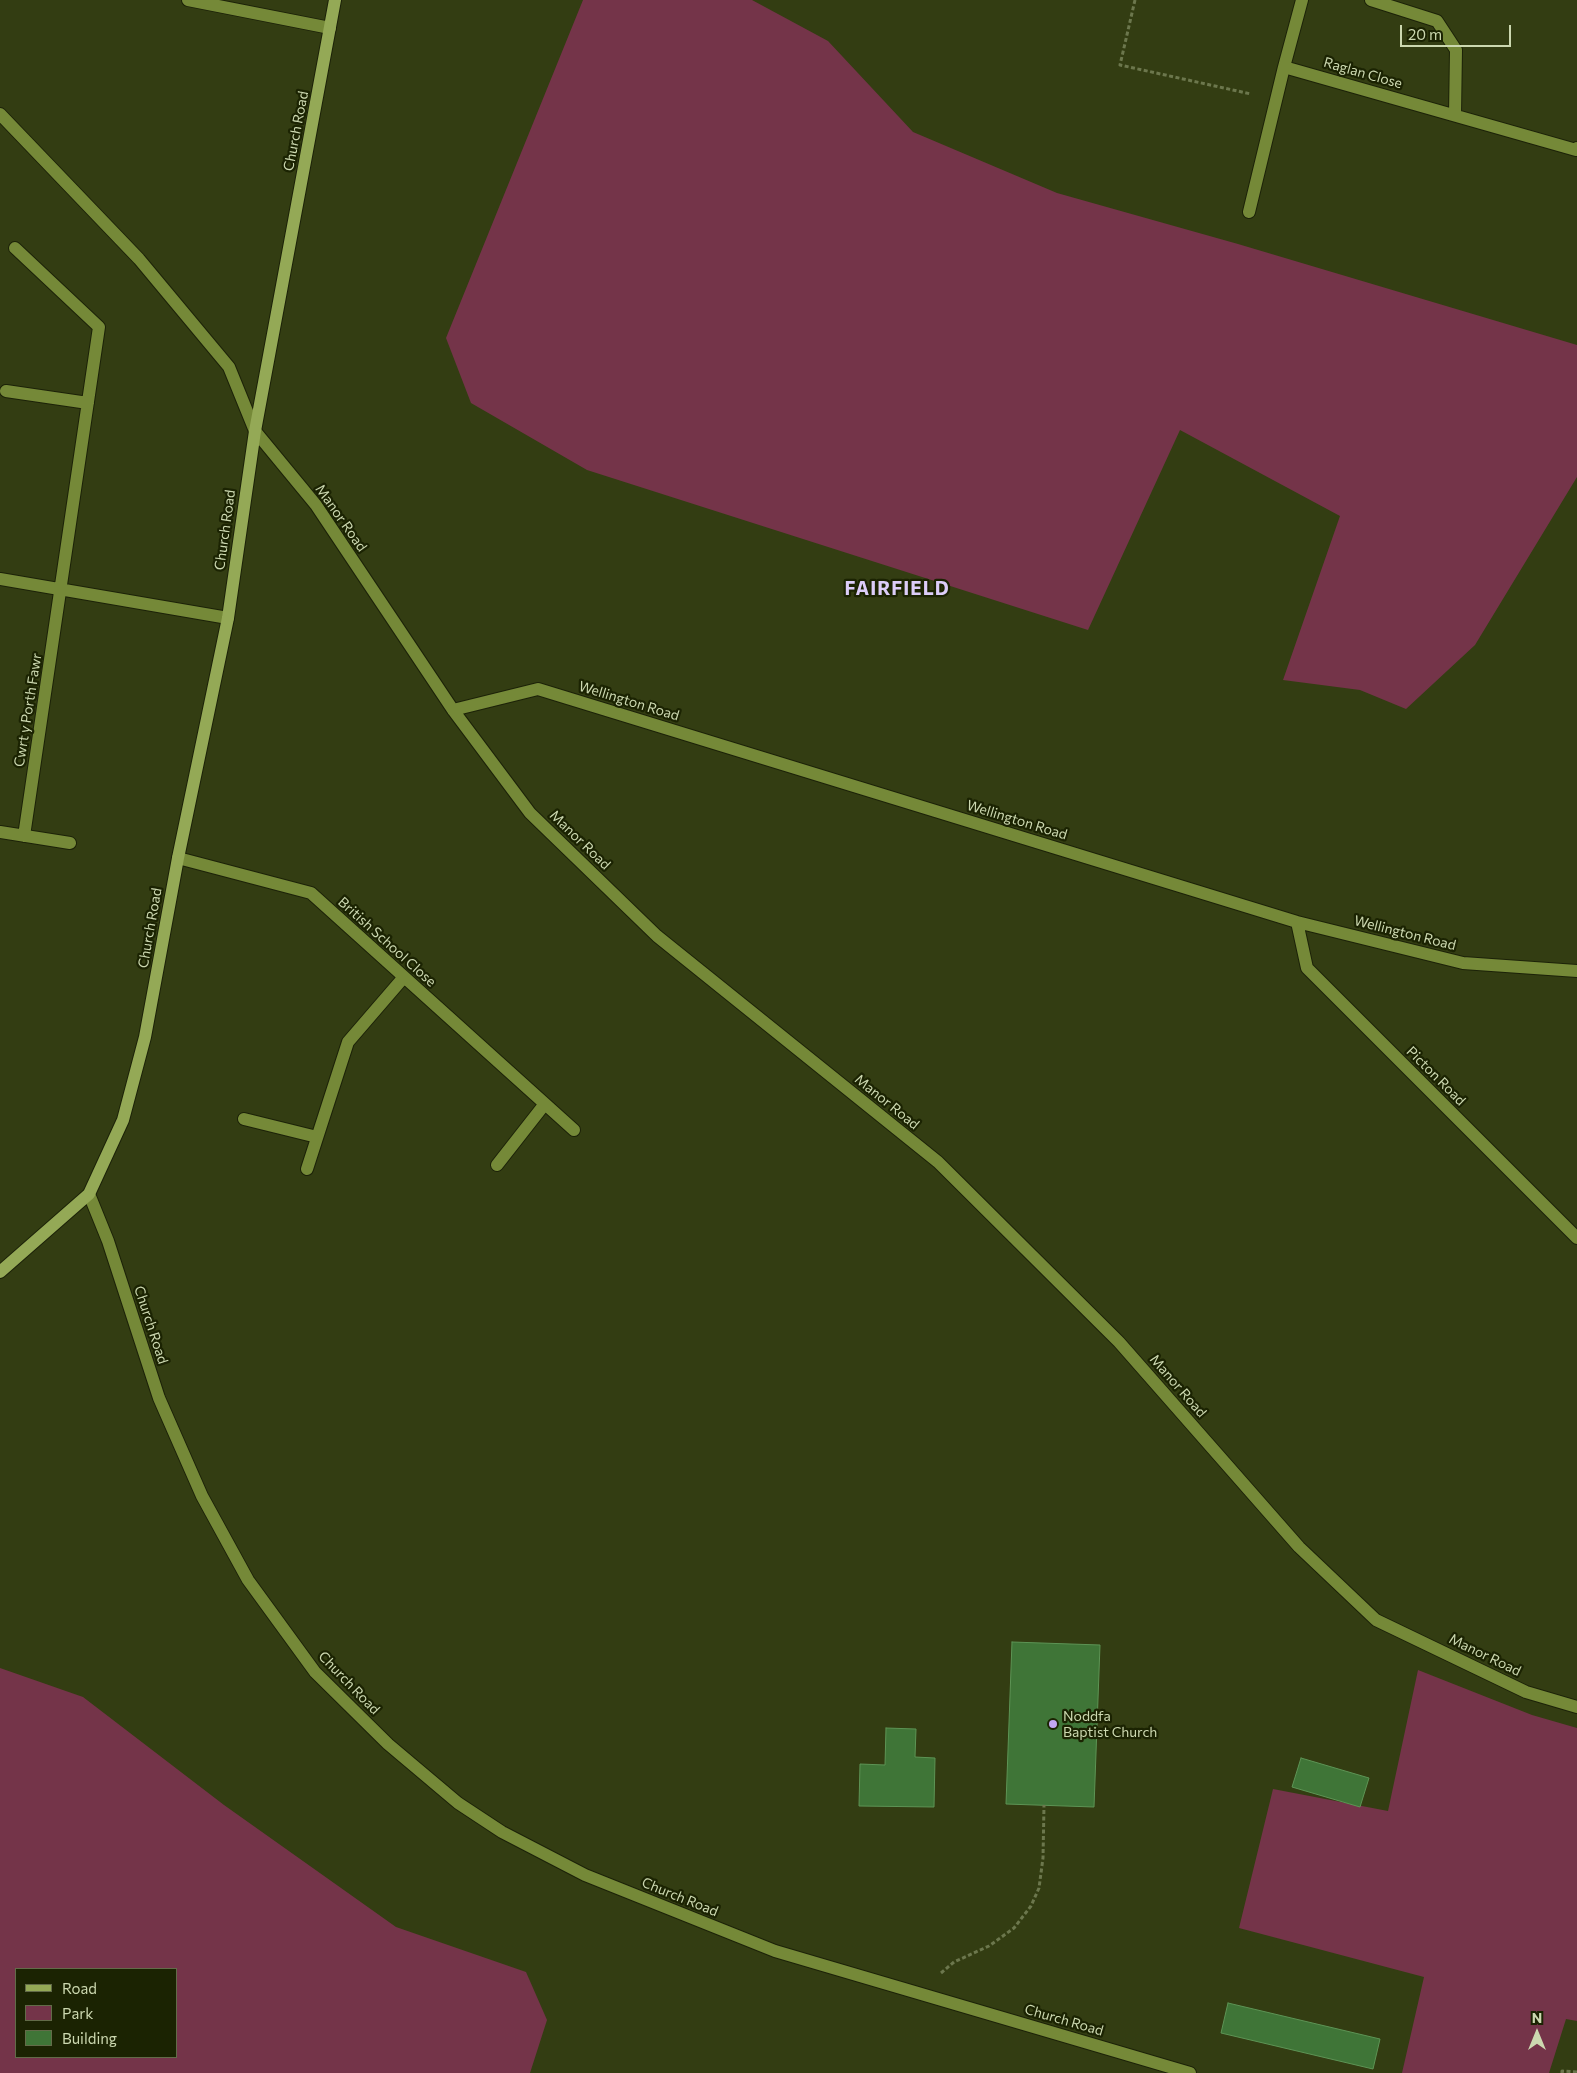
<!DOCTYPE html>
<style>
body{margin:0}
#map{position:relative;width:1577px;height:2073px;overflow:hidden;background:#333d12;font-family:Commissioner,sans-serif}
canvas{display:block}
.legend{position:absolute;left:15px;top:1968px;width:162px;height:90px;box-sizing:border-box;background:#1b2302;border:1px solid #626b48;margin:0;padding:6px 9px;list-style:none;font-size:15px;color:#ccd8b0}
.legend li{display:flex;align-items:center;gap:10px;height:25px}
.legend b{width:25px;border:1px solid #626b48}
.north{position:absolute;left:1512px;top:2008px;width:50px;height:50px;-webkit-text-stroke:4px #1b2302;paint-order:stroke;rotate:0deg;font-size:14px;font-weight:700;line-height:20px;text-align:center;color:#ccd8b0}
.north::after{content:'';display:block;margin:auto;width:18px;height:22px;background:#ccd8b0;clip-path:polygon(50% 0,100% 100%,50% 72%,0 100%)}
.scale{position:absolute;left:1400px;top:25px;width:111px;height:22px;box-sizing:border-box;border:2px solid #ccd8b0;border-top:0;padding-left:6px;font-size:15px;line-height:18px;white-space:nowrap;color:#ccd8b0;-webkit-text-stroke:4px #1b2302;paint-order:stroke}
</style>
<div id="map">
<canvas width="1577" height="2073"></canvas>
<ul class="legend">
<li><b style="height:6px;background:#94a956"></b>Road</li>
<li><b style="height:14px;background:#743449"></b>Park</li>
<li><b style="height:14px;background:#3f7537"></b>Building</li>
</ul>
<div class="north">N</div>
<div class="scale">20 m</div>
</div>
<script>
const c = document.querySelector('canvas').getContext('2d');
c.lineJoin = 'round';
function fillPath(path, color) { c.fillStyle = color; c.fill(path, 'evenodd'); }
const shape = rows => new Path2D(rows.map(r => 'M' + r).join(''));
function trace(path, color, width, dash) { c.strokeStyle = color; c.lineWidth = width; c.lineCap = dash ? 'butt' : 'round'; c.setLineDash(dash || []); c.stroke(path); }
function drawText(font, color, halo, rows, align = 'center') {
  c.font = font + ' Commissioner,sans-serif'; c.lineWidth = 4.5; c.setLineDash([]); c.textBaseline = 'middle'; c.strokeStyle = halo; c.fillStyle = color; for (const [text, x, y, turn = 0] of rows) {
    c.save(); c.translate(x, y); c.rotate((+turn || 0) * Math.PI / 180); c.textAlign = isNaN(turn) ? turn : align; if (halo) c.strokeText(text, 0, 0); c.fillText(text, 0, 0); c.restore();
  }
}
const green = shape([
 [583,0,752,0,828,41,913,132,1057,193,1238,244,1577,345,1577,477,1475,645,1406,709,1360,690,1283,680,1340,516,1180,430,1088,630,587,470,471,403,446,338],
 [0,1668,83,1697,224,1805,396,1927,526,1972,547,2020,530,2073,0,2073],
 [16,1969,176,1969,176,2057,16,2057],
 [1418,1670,1532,1715,1577,1728,1577,2021,1566,2019,1549,2073,1402,2073,1424,1977,1239,1928,1273,1789,1388,1811]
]);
const building = shape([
 [1012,1642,1100,1645,1094,1807,1006,1804,1012,1642],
 [886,1728,916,1729,915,1757,935,1758,934,1807,859,1806,860,1764,885,1765,886,1728],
 [1301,1758,1369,1778,1360,1807,1292,1787,1301,1758],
 [1228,2003,1380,2039,1373,2069,1221,2033,1228,2003]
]);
const path = shape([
 [1135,0,1120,65,1251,94],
 [941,1973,954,1962,989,1946,1014,1928,1031,1906,1039,1888,1043,1858,1044,1805],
 [1562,2073,1562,2071,1577,2072]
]);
const minor = shape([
 [188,0,330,28],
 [1371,0,1437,21,1456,50,1455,115],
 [1284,67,1302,0],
 [0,114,139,259,229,367,255,431,316,505,453,710,530,813,657,936,938,1162,1119,1342,1299,1547,1376,1620,1526,1692,1577,1707],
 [1249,212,1284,67,1576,150,1577,148],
 [15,248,99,327,24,836],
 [6,391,88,403],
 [0,579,228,618],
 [453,710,538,689,1297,922,1463,963,1577,971],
 [0,832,70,843],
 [178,858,311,893,574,1130],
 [1297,922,1307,968,1577,1238],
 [244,1119,317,1137],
 [497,1165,544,1105],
 [307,1169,348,1042,404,977],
 [89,1194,108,1241,159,1398,202,1496,248,1580,315,1672,388,1744,458,1803,502,1832,585,1875,775,1951,1190,2073]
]);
const major = shape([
 [0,1272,89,1194,123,1120,145,1037,178,858,228,618,255,431,335,0]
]);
const markers = [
 [1053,1724,5,"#c3a7f2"]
];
const streetNames = [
 ["Raglan Close",1363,73,16],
 ["Church Road",296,131,-79],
 ["Manor Road",341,518,55],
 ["Church Road",225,530,-82],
 ["Wellington Road",629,701,17],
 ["Cwrt y Porth Fawr",28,710,-81],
 ["Wellington Road",1017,820,17],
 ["Manor Road",580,840,44],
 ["Church Road",150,928,-80],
 ["Wellington Road",1405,933,14],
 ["British School Close",387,942,42],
 ["Picton Road",1436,1076,45],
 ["Manor Road",887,1102,39],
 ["Church Road",151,1325,72],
 ["Manor Road",1178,1386,49],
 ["Manor Road",1485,1655,26],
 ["Church Road",349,1683,46],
 ["Church Road",680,1897,22],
 ["Church Road",1064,2020,16]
];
const poiNames = [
 ["Noddfa",1063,1716],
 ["Baptist Church",1063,1732]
];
const districtNames = [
 ["FAIRFIELD",897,589]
];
fillPath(green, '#743449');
fillPath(building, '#3f7537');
trace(building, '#5d9455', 1);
trace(minor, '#1c2208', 14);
trace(major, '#1c2208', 14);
trace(path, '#6c774d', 3, [4, 2.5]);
trace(minor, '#758938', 12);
trace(major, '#94a956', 12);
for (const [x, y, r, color] of markers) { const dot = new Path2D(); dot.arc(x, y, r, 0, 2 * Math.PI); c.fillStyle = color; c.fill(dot); trace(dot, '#1b2302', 2); }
drawText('14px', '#ccd8b0', '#1b2302', streetNames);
drawText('14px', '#ccd8b0', '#1b2302', poiNames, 'left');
c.letterSpacing = '1px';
drawText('bold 19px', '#dccdf8', '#1b2302', districtNames);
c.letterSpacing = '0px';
</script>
